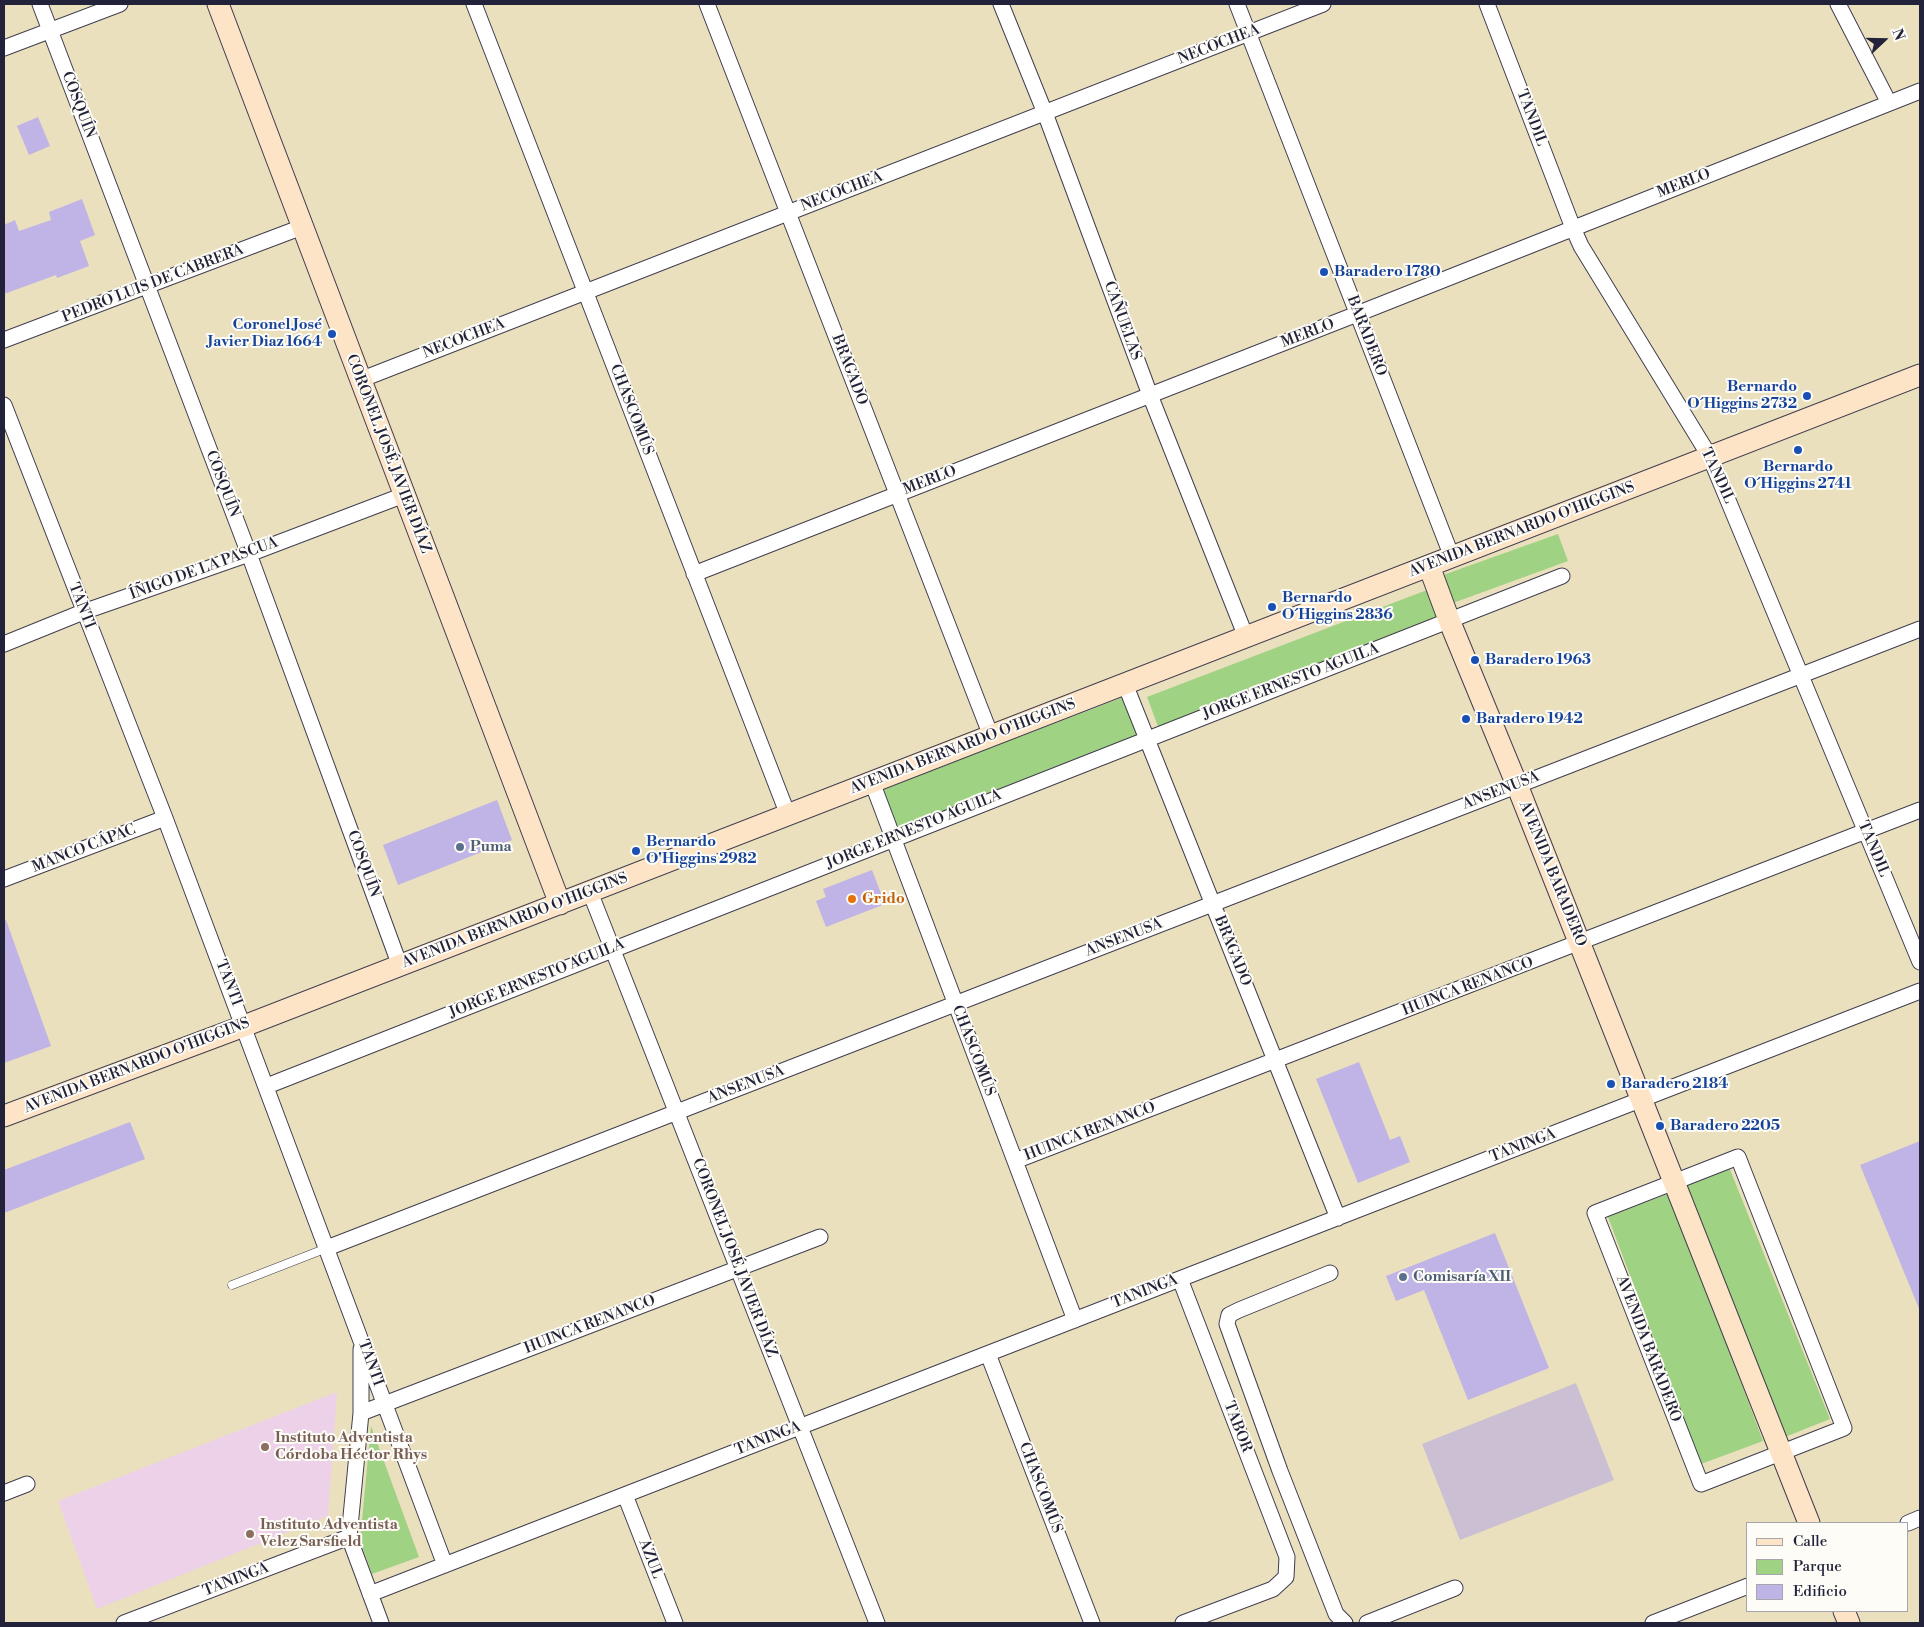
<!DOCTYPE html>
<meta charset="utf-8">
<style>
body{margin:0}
#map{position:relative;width:1924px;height:1627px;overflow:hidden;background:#eae0be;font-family:"Libre Bodoni",serif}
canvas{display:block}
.frame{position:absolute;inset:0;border:5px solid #22223b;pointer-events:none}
.legend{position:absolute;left:1746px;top:1522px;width:162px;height:90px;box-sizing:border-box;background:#fdfcf7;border:1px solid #a5a5ac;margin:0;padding:6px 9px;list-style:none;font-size:15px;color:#22223b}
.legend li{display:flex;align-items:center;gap:10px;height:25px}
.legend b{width:25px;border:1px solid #a5a5ac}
.north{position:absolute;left:1859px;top:15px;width:50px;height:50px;-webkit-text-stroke:4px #fdfcf7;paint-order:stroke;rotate:69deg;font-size:14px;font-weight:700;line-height:20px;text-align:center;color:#22223b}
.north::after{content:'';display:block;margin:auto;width:18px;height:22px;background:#22223b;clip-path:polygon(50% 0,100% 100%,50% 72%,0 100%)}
</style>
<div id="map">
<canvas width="1924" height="1627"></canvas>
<div class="frame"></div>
<ul class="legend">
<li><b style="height:6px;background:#fee4c6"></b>Calle</li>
<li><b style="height:14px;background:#9fd282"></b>Parque</li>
<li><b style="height:14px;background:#c0b3e5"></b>Edificio</li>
</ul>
<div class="north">N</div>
</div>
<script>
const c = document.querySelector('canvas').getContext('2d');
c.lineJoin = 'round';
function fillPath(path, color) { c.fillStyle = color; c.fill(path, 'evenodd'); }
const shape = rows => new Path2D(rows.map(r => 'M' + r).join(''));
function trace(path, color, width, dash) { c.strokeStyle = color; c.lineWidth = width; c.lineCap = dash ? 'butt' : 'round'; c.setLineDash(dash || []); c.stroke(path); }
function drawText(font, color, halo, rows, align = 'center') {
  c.font = font + ' "Libre Bodoni",serif'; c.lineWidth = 4; c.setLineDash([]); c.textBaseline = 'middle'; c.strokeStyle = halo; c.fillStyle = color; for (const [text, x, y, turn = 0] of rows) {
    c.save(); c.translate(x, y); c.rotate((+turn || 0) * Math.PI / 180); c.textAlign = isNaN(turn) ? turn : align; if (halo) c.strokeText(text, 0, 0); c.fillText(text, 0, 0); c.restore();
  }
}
const built = shape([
 [337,1392,328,1516,97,1609,58,1501]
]);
const industrial = shape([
 [1576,1383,1614,1480,1460,1540,1422,1444]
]);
const green = shape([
 [1558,534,1568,561,1453,603,1443,575],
 [1427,590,1439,622,1159,729,1147,697],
 [1124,697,1139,735,895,830,880,790],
 [1729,1167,1830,1419,1785,1437,1684,1186],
 [1670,1193,1763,1441,1701,1464,1608,1217],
 [371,1426,419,1557,372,1574,360,1541]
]);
const building = shape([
 [38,117,50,146,29,155,17,126],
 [82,199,95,235,80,241,89,266,57,278,56,275,4,294,4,225,15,220,19,231,51,220,49,212],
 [497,800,512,840,398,885,383,845],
 [872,870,885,904,826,927,816,901,826,897,823,889],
 [4,920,6,920,51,1046,4,1063],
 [1359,1062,1390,1140,1400,1136,1410,1162,1358,1183,1316,1079],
 [130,1122,145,1159,4,1213,4,1170],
 [1920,1141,1920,1311,1860,1165],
 [1495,1233,1549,1368,1468,1400,1424,1290,1396,1301,1386,1276]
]);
const service = shape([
 [232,1285,327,1248]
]);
const minor = shape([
 [40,4,249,554,400,966],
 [474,4,788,815],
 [707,4,991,736],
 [1001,4,1045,113,1150,395,1246,637],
 [1237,4,1452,557],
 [1487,4,1573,228,1581,246,1710,457,1920,962],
 [1838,4,1889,103],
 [4,48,120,4],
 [4,340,302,227],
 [360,380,1323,4],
 [4,405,165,818,445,1565],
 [694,574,1357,314,1920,91],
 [4,644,83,612,249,554,404,495],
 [1125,684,1338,1218],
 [872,782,1075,1320],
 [4,879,165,818],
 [590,892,877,1623],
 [267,1086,1562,576],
 [1738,1157,1844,1428,1701,1484,1595,1213,1738,1157],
 [1015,1161,1920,810],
 [327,1248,1920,629],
 [1330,1273,1239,1310,1229,1315,1227,1324,1280,1471,1336,1614,1345,1623],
 [1180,1279,1287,1557,1286,1577,1273,1589,1183,1623],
 [361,1349,361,1413,349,1537,381,1623],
 [988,1354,1092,1623],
 [361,1413,820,1237],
 [4,1493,27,1484],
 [625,1495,675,1623],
 [1908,1523,1920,1518],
 [370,1594,1920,991],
 [124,1623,349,1537],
 [1367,1623,1455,1588],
 [1653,1623,1748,1586]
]);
const secondary = shape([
 [218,4,560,904],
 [1429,566,1449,620,1517,785,1809,1523],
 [4,1116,244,1026,1920,375],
 [1844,1611,1849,1623]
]);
const markers = [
 [1324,272,5,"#1a4fb4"],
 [332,334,5,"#1a4fb4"],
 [1807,396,5,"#1a4fb4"],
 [1798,450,5,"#1a4fb4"],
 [1272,607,5,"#1a4fb4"],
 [1475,660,5,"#1a4fb4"],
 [1466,719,5,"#1a4fb4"],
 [460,847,5,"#5c6f8a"],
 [636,851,5,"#1a4fb4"],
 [852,899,5,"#e8710a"],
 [1611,1084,5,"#1a4fb4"],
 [1660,1126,5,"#1a4fb4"],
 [1403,1277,5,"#5c6f8a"],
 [265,1447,5,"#8d6e63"],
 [250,1534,5,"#8d6e63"]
];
const streetNames = [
 ["NECOCHEA",1219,45,-21],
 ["COSQUÍN",78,105,69],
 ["TANDIL",1531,118,69],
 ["MERLO",1684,184,-21],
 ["NECOCHEA",842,192,-21],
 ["PEDRO LUIS DE CABRERA",153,284,-21],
 ["CAÑUELAS",1122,321,70],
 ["MERLO",1308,334,-21],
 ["BARADERO",1366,336,69],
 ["NECOCHEA",464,339,-21],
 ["BRAGADO",849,370,69],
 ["CHASCOMÚS",631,410,69],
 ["CORONEL JOSÉ JAVIER DÍAZ",388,454,69],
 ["TANDIL",1717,476,65],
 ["MERLO",930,481,-21],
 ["COSQUÍN",222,484,69],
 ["AVENIDA BERNARDO O'HIGGINS",1522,530,-21],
 ["ÍÑIGO DE LA PASCUA",204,569,-20],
 ["TANTI",81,606,69],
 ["JORGE ERNESTO AGUILA",1291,682,-21],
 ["AVENIDA BERNARDO O'HIGGINS",963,747,-21],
 ["ANSENUSA",1501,791,-21],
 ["JORGE ERNESTO AGUILA",914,830,-22],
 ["MANCO CÁPAC",84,849,-21],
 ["TANDIL",1873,849,67],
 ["COSQUÍN",363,864,70],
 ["AVENIDA BARADERO",1552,874,68],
 ["AVENIDA BERNARDO O'HIGGINS",515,921,-21],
 ["ANSENUSA",1124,938,-21],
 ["BRAGADO",1232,951,68],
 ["JORGE ERNESTO AGUILA",537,979,-22],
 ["TANTI",228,983,69],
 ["HUINCA RENANCO",1468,987,-21],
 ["CHASCOMÚS",973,1051,69],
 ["AVENIDA BERNARDO O'HIGGINS",137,1066,-21],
 ["ANSENUSA",746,1085,-21],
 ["HUINCA RENANCO",1090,1132,-21],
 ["TANINGA",1523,1146,-21],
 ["CORONEL JOSÉ JAVIER DÍAZ",734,1258,69],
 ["TANINGA",1145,1292,-21],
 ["HUINCA RENANCO",590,1325,-21],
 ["AVENIDA BARADERO",1648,1349,69],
 ["TANTI",370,1363,70],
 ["TABOR",1237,1427,69],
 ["TANINGA",768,1439,-21],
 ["CHASCOMÚS",1040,1488,69],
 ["AZUL",650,1559,69],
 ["TANINGA",236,1580,-21]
];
const transitNames = [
 ["Baradero 1780",1334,272],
 ["Coronel José",322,325,"right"],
 ["Javier Diaz 1664",322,342,"right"],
 ["Bernardo",1797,387,"right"],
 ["O´Higgins 2732",1797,404,"right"],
 ["Bernardo",1798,467,"center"],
 ["O´Higgins 2741",1798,484,"center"],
 ["Bernardo",1282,598],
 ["O´Higgins 2836",1282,615],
 ["Baradero 1963",1485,660],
 ["Baradero 1942",1476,719],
 ["Bernardo",646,842],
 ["O'Higgins 2982",646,859],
 ["Baradero 2184",1621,1084],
 ["Baradero 2205",1670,1126]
];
const serviceNames = [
 ["Puma",470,847],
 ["Comisaría XII",1413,1277]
];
const foodNames = [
 ["Grido",862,899]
];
const educationNames = [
 ["Instituto Adventista",275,1438],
 ["Córdoba Héctor Rhys",275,1455],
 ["Instituto Adventista",260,1525],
 ["Velez Sarsfield",260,1542]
];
fillPath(built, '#ecd1e9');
fillPath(industrial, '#cbbfd4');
fillPath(green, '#9fd282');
fillPath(building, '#c0b3e5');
trace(service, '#403e4f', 9);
trace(minor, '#403e4f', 17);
trace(secondary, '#403e4f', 23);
trace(service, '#fff', 8);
trace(minor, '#fff', 15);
trace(secondary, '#fee4c6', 21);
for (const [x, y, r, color] of markers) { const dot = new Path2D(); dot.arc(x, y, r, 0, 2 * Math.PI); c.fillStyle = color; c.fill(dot); trace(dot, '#fdfcf7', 2); }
drawText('15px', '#22223b', '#fdfcf7', streetNames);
drawText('bold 15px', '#164399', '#fdfcf7', transitNames, 'left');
drawText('bold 15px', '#4e5e75', '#fdfcf7', serviceNames, 'left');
drawText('bold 15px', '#c56008', '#fdfcf7', foodNames, 'left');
drawText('bold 15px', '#785e54', '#fdfcf7', educationNames, 'left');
</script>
